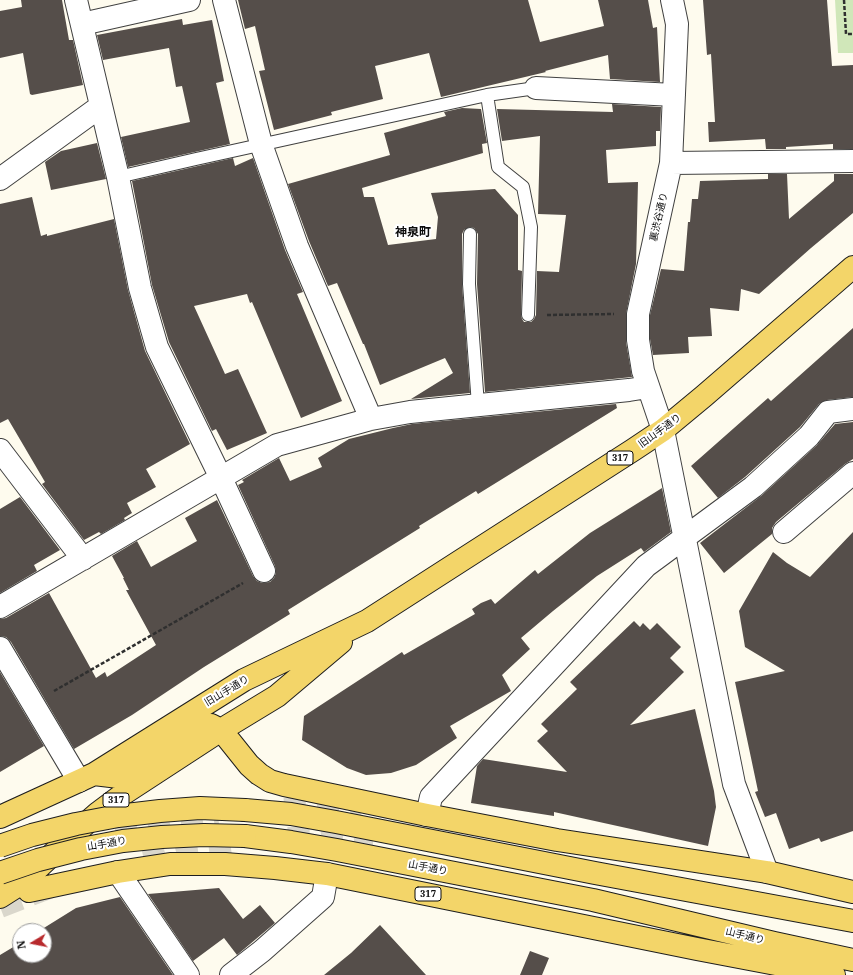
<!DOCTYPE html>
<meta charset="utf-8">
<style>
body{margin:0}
#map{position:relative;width:853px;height:975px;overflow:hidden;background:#fefbee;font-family:"IBM Plex Serif",serif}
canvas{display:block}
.north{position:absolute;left:12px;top:923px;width:40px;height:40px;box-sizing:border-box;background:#fff;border:1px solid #9e9e9e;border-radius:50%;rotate:260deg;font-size:11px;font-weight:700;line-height:16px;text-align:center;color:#0d0d0d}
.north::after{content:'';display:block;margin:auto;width:14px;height:18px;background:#b82a2d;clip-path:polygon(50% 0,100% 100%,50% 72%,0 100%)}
</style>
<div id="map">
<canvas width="853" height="975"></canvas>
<div class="north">N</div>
</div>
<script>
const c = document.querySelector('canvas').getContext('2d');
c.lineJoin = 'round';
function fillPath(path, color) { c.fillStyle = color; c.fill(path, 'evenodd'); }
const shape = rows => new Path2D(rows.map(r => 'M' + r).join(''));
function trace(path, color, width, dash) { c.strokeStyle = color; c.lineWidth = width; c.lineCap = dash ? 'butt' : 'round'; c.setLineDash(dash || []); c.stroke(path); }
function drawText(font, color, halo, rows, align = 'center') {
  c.font = font + ' "IBM Plex Serif","Noto Sans JP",serif'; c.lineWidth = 4; c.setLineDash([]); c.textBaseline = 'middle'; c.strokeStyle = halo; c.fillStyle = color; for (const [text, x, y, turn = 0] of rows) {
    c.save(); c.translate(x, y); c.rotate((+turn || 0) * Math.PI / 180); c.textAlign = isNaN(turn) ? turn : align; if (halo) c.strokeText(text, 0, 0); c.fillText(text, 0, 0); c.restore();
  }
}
const green = shape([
 [835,0,853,0,853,53,838,53]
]);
const building = shape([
 [21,0,62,0,69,40,73,40,83,85,32,95,30,94,23,53,0,58,0,11,22,7],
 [238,0,528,0,540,42,604,26,598,0,648,0,653,28,657,27,660,82,610,79,608,55,545,71,546,72,441,97,429,53,375,66,383,99,331,112,332,115,274,130,259,71,265,70,255,26,245,29],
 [703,0,827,0,832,66,853,65,853,149,833,149,833,144,786,147,786,149,766,149,765,139,709,142,708,122,715,122,711,54,707,55],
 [182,19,183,25,212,20,224,81,216,83,230,144,128,167,121,137,190,122,182,86,176,87,169,48,103,60,97,35],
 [612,104,661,107,660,131,656,131,656,146,606,150,608,183,638,182,636,264,626,314,626,342,632,377,485,392,477,284,478,234,474,228,470,227,464,230,462,234,462,284,470,393,411,399,453,373,445,358,380,385,364,344,363,344,337,283,328,286,309,241,288,184,390,155,384,133,446,116,444,112,462,108,481,109,487,143,482,144,483,153,362,188,364,197,374,197,388,245,436,239,438,217,431,193,495,189,518,215,518,270,522,271,521,315,522,319,524,322,531,322,534,319,536,315,537,271,559,272,566,215,538,214,540,136,502,141,497,109,613,112],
 [97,143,106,179,51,190,45,162,61,151],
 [233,158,235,166,253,158,285,250,303,292,297,294,342,401,301,418,252,302,250,303,247,294,194,306,225,374,238,369,267,433,227,450,216,429,212,431,169,342,152,285,132,181],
 [768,174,787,174,789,219,834,181,834,174,853,174,853,213,811,248,759,294,741,289,739,311,710,308,712,336,688,337,689,353,653,355,650,339,650,315,661,269,684,271,688,222,690,222,692,199,698,199,700,181,768,179],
 [32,197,41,236,47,234,47,236,114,219,128,290,145,351,190,444,146,469,156,487,127,503,132,513,124,518,125,520,101,534,99,532,84,540,42,484,45,482,8,419,0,423,0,204],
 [853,328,853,397,827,400,819,404,800,427,745,477,718,498,691,466,768,398,771,401],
 [616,404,617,408,478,494,476,491,419,526,420,528,288,610,290,614,204,667,132,715,74,749,11,642,6,637,0,636,0,619,6,618,49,593,96,678,105,672,107,677,156,645,126,590,129,590,123,578,124,578,112,556,137,541,151,567,197,541,185,518,217,500,253,576,257,581,262,583,270,582,274,578,276,573,275,566,238,485,244,482,242,480,279,458,290,481,322,467,318,458,349,439,393,428,412,424],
 [853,422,853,459,845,464,776,522,772,528,772,534,724,573,700,543,761,496,817,445,835,424],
 [662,488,671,532,644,552,641,548,597,576,553,611,521,638,530,649,502,675,511,691,450,726,457,738,416,765,391,773,366,775,347,768,302,740,304,716,402,652,404,655,475,614,472,609,481,603,491,599,495,604,535,570,538,574,590,533],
 [20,497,60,550,34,565,37,571,0,593,0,509],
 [853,532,853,831,821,842,819,838,789,849,776,813,765,817,755,792,758,791,735,682,785,671,745,647,739,611,773,552,787,563,810,577],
 [634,621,640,627,643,623,650,630,657,623,681,647,670,658,684,672,630,725,695,709,714,791,716,807,708,846,554,812,554,816,471,803,477,766,483,759,567,772,537,741,548,731,541,724,577,689,570,682],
 [0,672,44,746,0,772],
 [219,888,243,919,260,905,275,923,237,955,224,938,193,961,148,894],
 [120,897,173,975,0,975,0,955,20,943,20,955,44,955,44,931,39,931,76,908],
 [380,925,426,975,324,975,351,953],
 [530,951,549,958,542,975,520,975]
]);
const highwayTunnel = shape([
 [284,809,361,806],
 [116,834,174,822,218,816],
 [288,838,338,835,373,835],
 [144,860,187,850,240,843],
 [0,907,49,888]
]);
const path = shape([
 [844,0,846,34,853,34],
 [547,315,614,314],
 [54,691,243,583]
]);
const lane = shape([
 [487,95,498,167,523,187,531,227,528,315],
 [118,177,196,159,487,95,536,88],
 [470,234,469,284,478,405]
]);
const street = shape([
 [76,0,118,177,140,288,157,347,221,478,264,571],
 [224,0,261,144,297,246,371,419],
 [672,0,677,24,671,163,638,314,638,340,643,371,663,430,734,784,767,872],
 [82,24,189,0],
 [536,88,674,95],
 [671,163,853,161],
 [0,179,101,106],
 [0,450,83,559],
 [784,532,853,473],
 [0,607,277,445,371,419,410,412,629,390,648,387],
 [0,648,79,781],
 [427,815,431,797,646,566,753,487,809,436,828,412,853,409],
 [118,872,188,975],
 [231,975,262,951,323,897,327,874]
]);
const primary = shape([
 [94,774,119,777,201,726,211,725,221,730,249,765,259,774,270,781,284,785,427,815,557,840,767,872,853,892],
 [245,810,291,814,336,822,595,873,853,921],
 [0,817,94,774,244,680,367,621,633,450,663,430,704,396,853,267],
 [245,836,291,842,337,850,593,900,774,943,853,960],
 [22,883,29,891,118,872,170,864,225,864,275,868,327,874,697,949,834,975],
 [0,897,22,883,73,835,98,813,126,792,221,730,277,696,341,642]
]);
const primaryBridge = shape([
 [0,846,32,835,76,824,118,816,160,811,200,808,245,810],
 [0,873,38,860,81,849,123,841,162,837,204,835,245,836]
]);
const shields = [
 [620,458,26],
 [116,800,26],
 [428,894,26]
];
const shieldNames = [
 ["317",620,458],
 ["317",116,800],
 ["317",428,894]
];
const streetNames = [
 ["裏渋谷通り",659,217,-77],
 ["旧山手通り",660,431,-36],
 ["旧山手通り",227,691,-31],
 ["山手通り",107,844,-10],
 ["山手通り",428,868,11],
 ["山手通り",745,936,14]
];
const quarterNames = [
 ["神泉町",413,233]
];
fillPath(green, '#d0e7b9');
fillPath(building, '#554e4a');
trace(highwayTunnel, '#dad7cc', 22, [22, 11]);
trace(lane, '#404040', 14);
trace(street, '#404040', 24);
trace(primary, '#1e1e1e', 24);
trace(path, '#2f2f2f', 2.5, [4, 2]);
trace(lane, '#fff', 12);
trace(street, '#fff', 22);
trace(primary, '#f3d569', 22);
trace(primaryBridge, '#1e1e1e', 24, []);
trace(primaryBridge, '#f3d569', 22);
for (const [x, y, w] of shields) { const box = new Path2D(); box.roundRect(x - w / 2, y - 7, w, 14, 3); c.fillStyle = '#fff'; c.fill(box); trace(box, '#0d0d0d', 1); }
drawText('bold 9px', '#0d0d0d', null, shieldNames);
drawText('10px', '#0d0d0d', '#fff', streetNames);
drawText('bold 12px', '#0d0d0d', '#fff', quarterNames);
</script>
